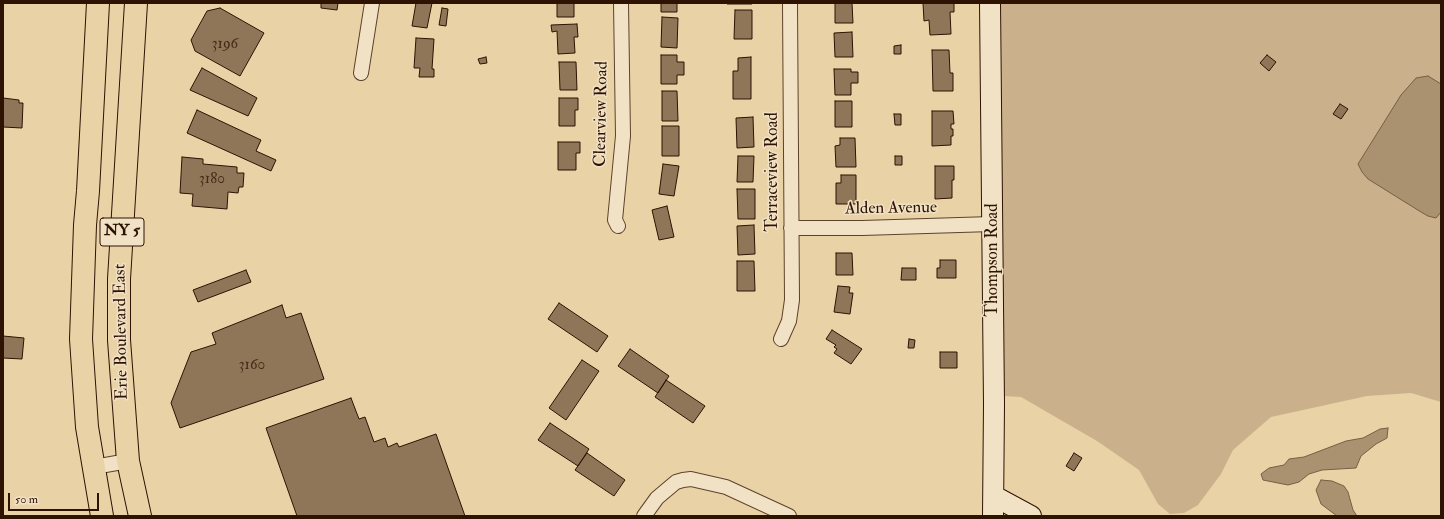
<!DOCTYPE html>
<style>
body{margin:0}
#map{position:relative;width:1444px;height:519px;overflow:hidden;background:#ead2a7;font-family:"IM FELL Double Pica",serif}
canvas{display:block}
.frame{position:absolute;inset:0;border:4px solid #2e1202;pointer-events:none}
.scale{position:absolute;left:8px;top:493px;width:91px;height:18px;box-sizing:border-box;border:2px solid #2e1202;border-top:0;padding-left:5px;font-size:12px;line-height:14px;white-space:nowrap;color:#2e1202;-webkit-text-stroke:3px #f1e2c6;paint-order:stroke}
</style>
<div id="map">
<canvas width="1444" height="519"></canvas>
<div class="frame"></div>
<div class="scale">50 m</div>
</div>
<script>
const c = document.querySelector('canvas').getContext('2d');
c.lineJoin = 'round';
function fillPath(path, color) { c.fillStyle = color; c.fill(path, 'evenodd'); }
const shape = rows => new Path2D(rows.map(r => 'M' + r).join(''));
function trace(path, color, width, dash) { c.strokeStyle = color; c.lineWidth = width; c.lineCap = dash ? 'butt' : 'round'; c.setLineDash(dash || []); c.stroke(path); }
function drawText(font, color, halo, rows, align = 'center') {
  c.font = font + ' "IM FELL Double Pica",serif'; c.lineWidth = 3; c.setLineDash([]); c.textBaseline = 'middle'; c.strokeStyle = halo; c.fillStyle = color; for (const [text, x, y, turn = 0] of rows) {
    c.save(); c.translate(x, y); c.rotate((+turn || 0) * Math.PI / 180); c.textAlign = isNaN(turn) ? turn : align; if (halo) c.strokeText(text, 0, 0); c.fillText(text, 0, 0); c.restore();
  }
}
const green = shape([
 [998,3,1441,3,1441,402,1411,393,1367,396,1271,417,1233,450,1221,474,1198,505,1184,513,1170,514,1158,504,1139,470,1097,441,1021,397,1003,396]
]);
const water = shape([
 [1428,76,1441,84,1441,212,1436,218,1428,216,1421,212,1368,179,1362,172,1358,164,1401,95,1416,78,1428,76],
 [1388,428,1387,438,1376,444,1361,456,1356,468,1322,470,1309,474,1299,482,1288,485,1263,480,1261,474,1269,468,1284,465,1289,459,1304,457,1346,441,1363,438,1380,429,1388,428],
 [1321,480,1332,481,1344,486,1348,492,1353,510,1357,516,1337,516,1321,504,1316,490,1321,480]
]);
const building = shape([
 [321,3,338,3,337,10,321,8,321,3],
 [416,3,432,3,427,28,412,26,416,3],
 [557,3,574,3,574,17,557,17,557,3],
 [661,3,677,3,677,12,661,12,661,3],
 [727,3,752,3,752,4,727,4,727,3],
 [835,3,852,3,853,23,835,23,835,3],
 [923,3,954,3,954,12,950,12,951,34,930,35,929,20,924,21,923,3],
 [220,8,264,33,240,76,195,51,191,40,207,11,220,8],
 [442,8,448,9,446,26,439,25,442,8],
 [735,10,752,10,752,39,734,39,735,10],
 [662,17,678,18,677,48,661,47,662,17],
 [577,24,578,37,574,37,575,53,558,54,557,31,552,32,551,25,577,24],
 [852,32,853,57,835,57,834,33,852,32],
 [416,38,434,39,432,69,434,69,434,77,419,77,420,68,414,68,416,38],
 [901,45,901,54,894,54,894,46,901,45],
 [932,50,949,50,950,73,953,73,953,91,933,91,932,50],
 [661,55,677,55,677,62,684,62,684,75,677,75,677,84,661,84,661,55],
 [1267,55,1276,62,1269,71,1260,63,1267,55],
 [486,57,487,63,480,64,478,59,486,57],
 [751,57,751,99,733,99,733,71,738,71,738,58,751,57],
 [559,62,576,62,577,90,560,90,559,62],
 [202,68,257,98,248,116,190,90,202,68],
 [834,69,851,69,851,72,858,72,858,83,851,83,851,95,835,95,834,69],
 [662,91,677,91,678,121,662,121,662,91],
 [3,98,19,100,19,103,23,103,22,128,3,127,3,98],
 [559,98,578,98,578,110,575,110,575,126,559,126,559,98],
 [835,101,852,101,852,127,835,127,835,101],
 [1340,104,1348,109,1341,119,1333,114,1340,104],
 [197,110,261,140,256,151,276,160,271,171,187,133,197,110],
 [932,111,953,111,954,124,951,124,951,129,953,129,953,136,951,136,951,145,932,146,932,111],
 [894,114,901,114,901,125,895,125,894,114],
 [753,117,754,147,737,148,736,118,753,117],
 [662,126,679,126,679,156,662,156,662,126],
 [840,138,855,138,856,167,836,167,835,146,840,145,840,138],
 [558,142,580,142,580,153,576,153,576,170,558,170,558,142],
 [738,156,754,156,753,182,737,182,738,156],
 [895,156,902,156,902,165,895,165,895,156],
 [182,157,203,159,203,164,237,167,237,173,244,173,243,187,239,187,238,193,228,192,227,209,192,206,193,194,180,193,182,157],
 [663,164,679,166,674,196,659,194,663,164],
 [935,166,954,166,954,180,952,180,952,198,935,199,935,166],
 [841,175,856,175,856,204,836,204,836,183,841,183,841,175],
 [737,189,755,189,755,219,738,219,737,189],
 [667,206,674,237,659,240,652,210,667,206],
 [754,225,755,254,738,255,737,226,754,225],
 [836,253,852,253,853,275,836,275,836,253],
 [940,260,956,260,956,278,937,278,937,268,940,268,940,260],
 [737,261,754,261,755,291,737,291,737,261],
 [902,268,916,268,916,280,901,280,902,268],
 [246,270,251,282,198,302,193,290,246,270],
 [838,286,850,287,849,293,853,293,850,314,834,312,838,286],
 [559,303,608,336,597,352,548,319,559,303],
 [282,305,286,318,301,313,324,379,180,428,171,403,191,352,216,344,212,333,282,305],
 [832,330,862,349,851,364,834,353,837,349,834,347,836,345,826,339,832,330],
 [3,336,24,338,22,359,3,358,3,336],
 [909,339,915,340,914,348,908,348,909,339],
 [630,349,669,376,658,393,618,366,630,349],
 [940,352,957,352,957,368,940,368,940,352],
 [582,360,599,371,566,420,549,408,582,360],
 [666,380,705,406,693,423,655,397,666,380],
 [351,398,359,419,365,417,374,442,385,438,388,447,397,443,399,447,436,434,465,516,297,516,266,428,351,398],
 [550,423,589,449,578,466,538,440,550,423],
 [587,453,625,480,614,496,575,470,587,453],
 [1074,453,1082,458,1074,471,1066,466,1074,453]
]);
const street = shape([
 [361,73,372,3],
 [618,226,615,220,623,136,621,3],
 [791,228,862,228,992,224],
 [781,339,789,321,792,300,790,3],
 [94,467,128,461],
 [644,516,657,498,676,482,683,480,691,479,726,487,789,516]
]);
const secondary = shape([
 [990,3,994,404,993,516],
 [994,496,1031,516]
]);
const primary = shape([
 [98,3,88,191,85,225,81,339,87,427,102,516],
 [136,3,119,279,119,340,128,461,140,516]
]);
const numberNames = [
 ["3196",225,45],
 ["3180",212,180],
 ["3160",252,366]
];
const shields = [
 [122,232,44]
];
const shieldNames = [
 ["NY 5",122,232]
];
const streetNames = [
 ["Clearview Road",602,114,-89],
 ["Terraceview Road",773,172,-90],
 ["Alden Avenue",891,209,-1],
 ["Thompson Road",993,260,-90],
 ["Erie Boulevard East",122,332,-91]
];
fillPath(green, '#cab18b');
fillPath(water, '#aa916f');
trace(water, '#785e43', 1);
fillPath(building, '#907658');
trace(building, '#2e1202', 1);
trace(street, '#5d422b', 16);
trace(secondary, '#2e1202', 22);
trace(primary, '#2e1202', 24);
trace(street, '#f1e2c6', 14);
trace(secondary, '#f1e2c6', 20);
trace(primary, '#ead2a7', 22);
drawText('15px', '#462b18', null, numberNames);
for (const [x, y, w] of shields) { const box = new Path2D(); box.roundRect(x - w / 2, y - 14, w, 28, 3); c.fillStyle = '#f1e2c6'; c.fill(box); trace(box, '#2e1202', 1); }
drawText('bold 16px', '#2e1202', null, shieldNames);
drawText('17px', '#2e1202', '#f1e2c6', streetNames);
</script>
